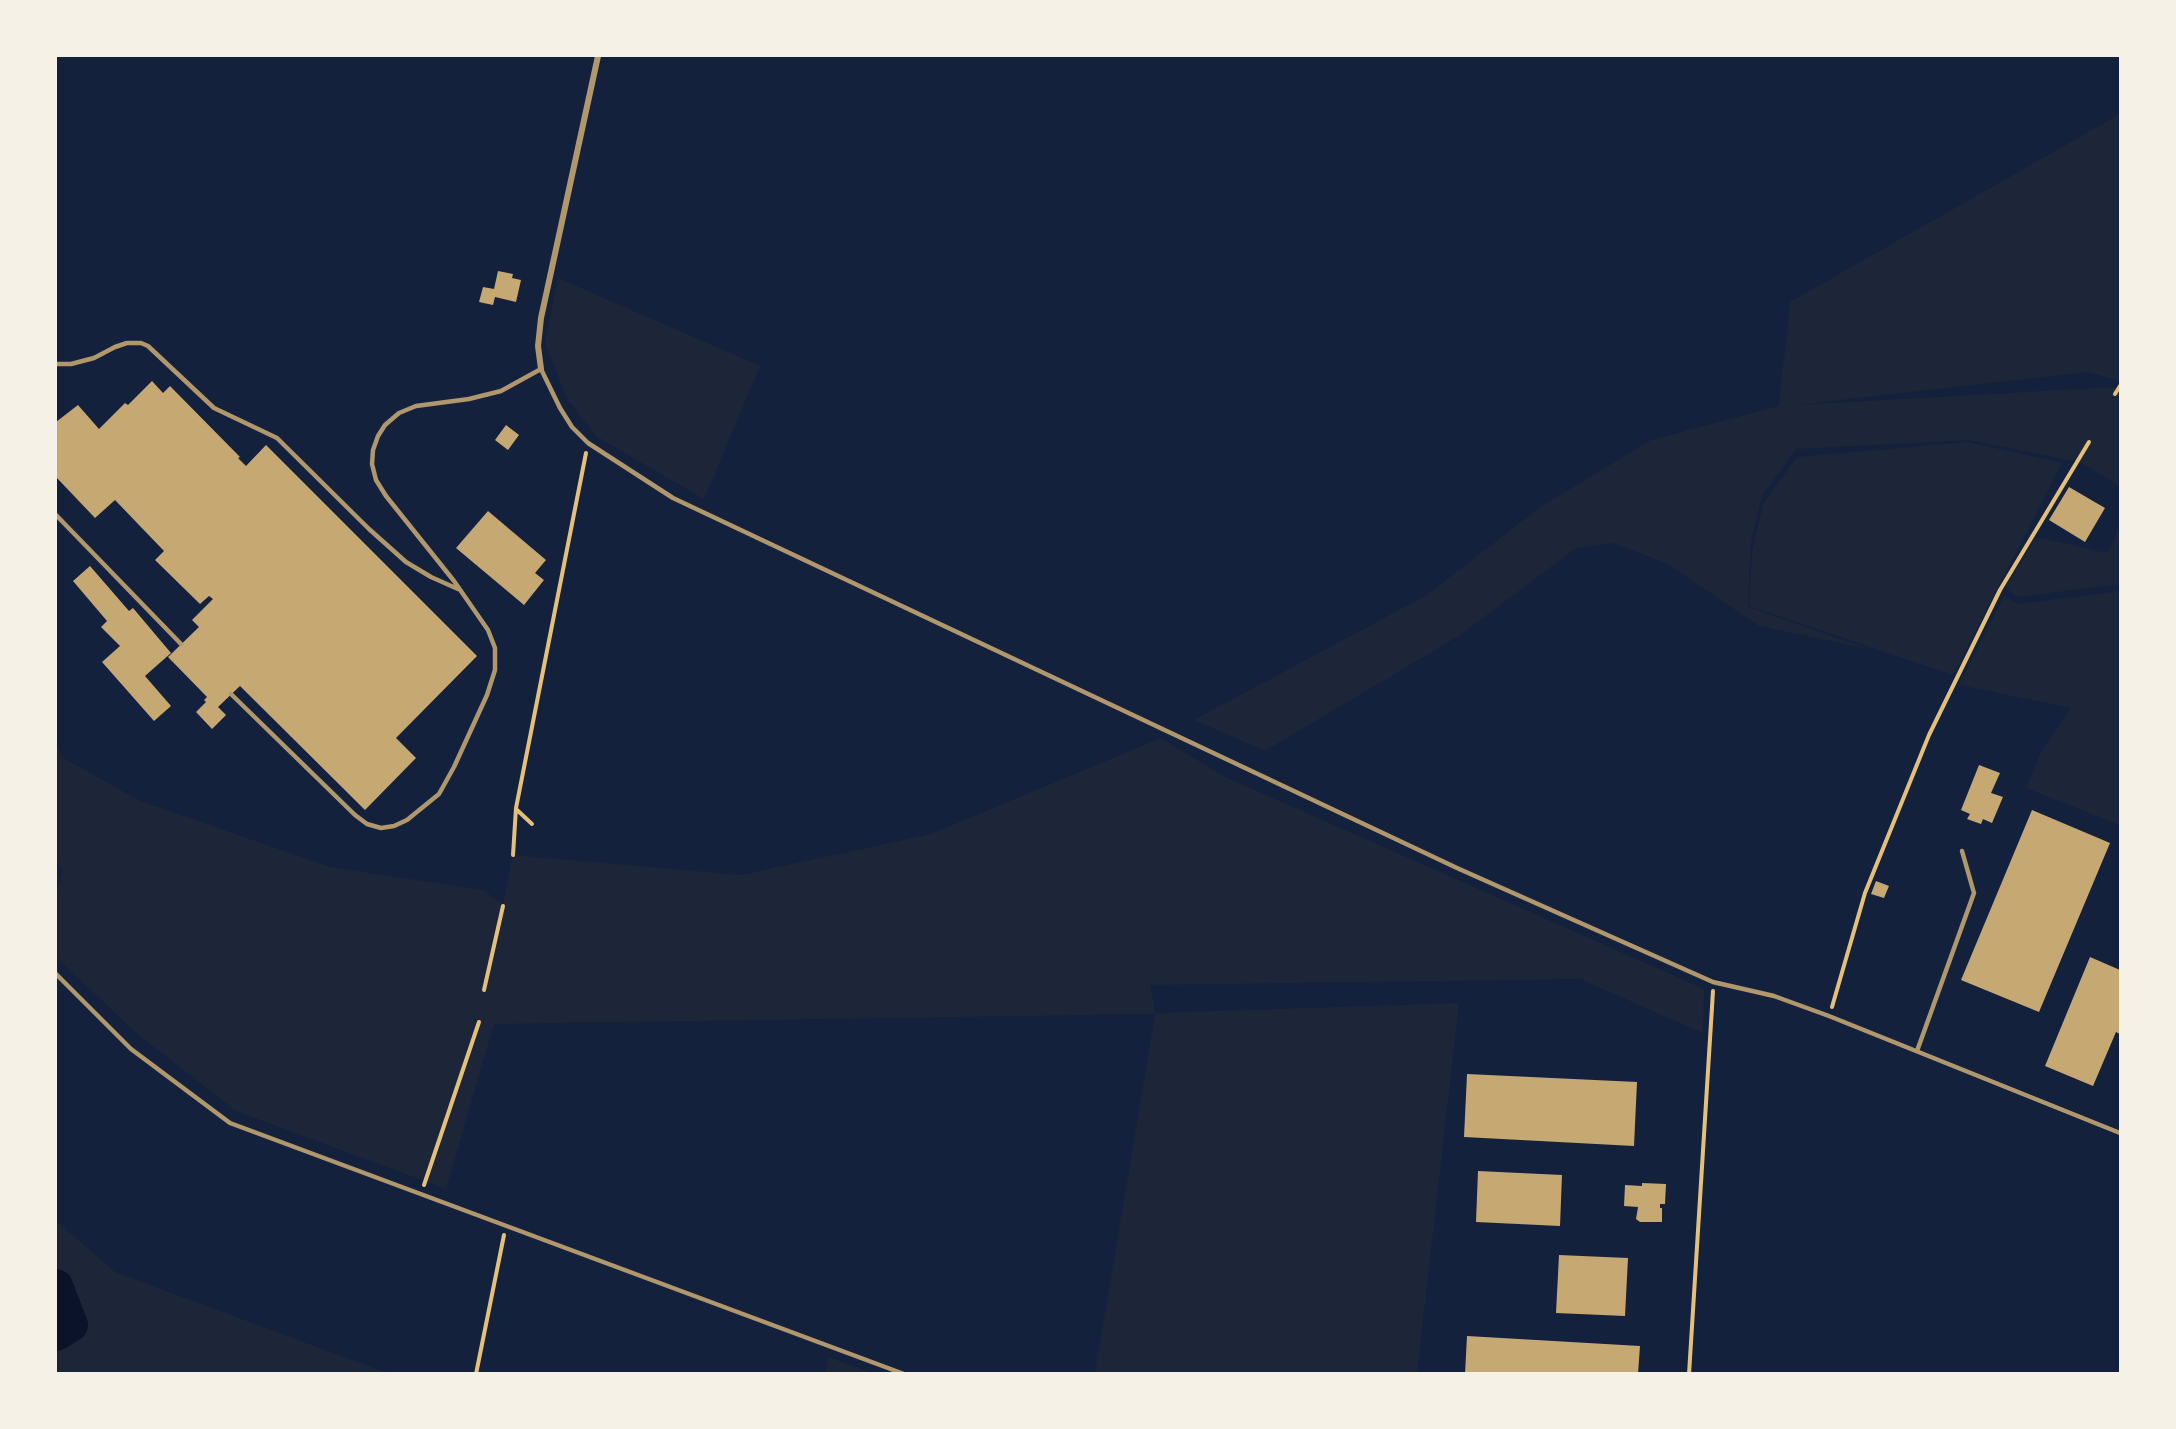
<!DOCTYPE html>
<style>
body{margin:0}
#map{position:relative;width:2176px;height:1429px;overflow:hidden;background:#14213d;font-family:Montserrat,sans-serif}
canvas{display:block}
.frame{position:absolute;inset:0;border:57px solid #f6f1e7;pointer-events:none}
</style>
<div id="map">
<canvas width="2176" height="1429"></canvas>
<div class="frame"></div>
</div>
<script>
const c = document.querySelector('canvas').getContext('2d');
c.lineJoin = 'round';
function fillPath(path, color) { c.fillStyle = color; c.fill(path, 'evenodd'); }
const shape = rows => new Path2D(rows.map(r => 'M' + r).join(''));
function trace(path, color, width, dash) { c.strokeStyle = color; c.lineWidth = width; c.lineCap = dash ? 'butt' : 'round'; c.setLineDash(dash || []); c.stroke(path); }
const green = shape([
 [2120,114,2120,381,2088,372,1796,405,2114,387,2120,389,2120,486,2080,462,1969,440,1796,449,1762,496,1751,543,1748,607,1869,649,1759,626,1668,564,1613,543,1576,548,1460,635,1265,751,1194,720,1427,595,1539,508,1651,440,1779,406,1790,302],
 [558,278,760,366,704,499,596,436,567,399,545,342],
 [1968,442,2062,463,1953,675,1749,606,1752,551,1763,504,1797,457],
 [2120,529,2120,584,2018,597,2005,588,2036,537,2107,553],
 [2120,591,2120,825,2026,788,2042,750,2071,708,1959,685,2004,596,2019,604],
 [1161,738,1223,776,1704,989,1703,1033,1580,979,1150,985,1155,1013,1459,1003,1417,1373,1095,1373,1155,1014,494,1024,446,1189,236,1111,135,1032,56,957,56,896,63,870,56,861,56,747,65,759,138,800,330,867,483,890,503,905,513,855,741,875,931,834],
 [56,1221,115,1272,387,1373,56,1373],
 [828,1357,872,1373,826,1373]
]);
const river = shape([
 [56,1286,71,1325,56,1334]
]);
const building = shape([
 [498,271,513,274,512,278,521,280,516,302,495,297,493,305,479,302,483,287,494,289],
 [152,381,163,393,170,386,240,457,238,458,246,466,266,445,477,656,396,738,416,758,365,810,240,686,218,707,226,715,212,729,196,712,206,702,204,700,207,697,168,657,199,627,192,620,213,599,209,596,200,604,155,560,164,551,115,500,95,518,56,477,56,422,78,405,99,429,125,403,128,405],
 [506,425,519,435,508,450,495,440],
 [2069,487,2105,508,2085,542,2049,520],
 [488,511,546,560,535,573,544,580,524,605,456,548],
 [90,566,129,611,133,608,171,653,145,676,171,706,154,721,102,662,120,646,101,627,107,621,73,581],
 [1979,765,2000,773,1991,793,2003,797,1992,823,1983,819,1981,824,1967,819,1970,814,1961,810],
 [2032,810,2110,843,2039,1012,1961,980],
 [1876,881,1889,886,1884,898,1871,894],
 [2090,957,2120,970,2120,1034,2116,1032,2093,1086,2045,1066],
 [1467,1074,1637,1082,1634,1146,1464,1137],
 [1478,1171,1562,1175,1560,1226,1476,1222],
 [1642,1183,1666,1184,1665,1204,1660,1204,1660,1208,1662,1208,1662,1222,1640,1222,1636,1219,1638,1207,1624,1206,1625,1185,1642,1186],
 [1559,1255,1628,1258,1625,1316,1556,1313],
 [1467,1336,1640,1346,1638,1374,1465,1374]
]);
const path = shape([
 [2115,394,2120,386],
 [516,809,532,824],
 [513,855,516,808,586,453],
 [484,990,503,906],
 [1832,1007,1865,893,1929,735,2000,590,2089,442],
 [424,1185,479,1022],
 [476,1374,504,1235],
 [1689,1374,1713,991]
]);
const service = shape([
 [56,364,71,364,94,358,115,347,127,343,141,343,148,346,214,408,277,438,369,529,406,562,431,577,458,589],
 [56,515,181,644],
 [231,694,355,815,367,824,381,828,394,826,407,820,439,794,454,767,487,695,495,670,495,648,488,630,454,581,386,496,376,480,372,464,373,450,378,436,385,425,399,413,416,406,469,399,501,391,541,369,560,408,572,427,588,443,673,498,1457,868,1713,982,1774,996,1829,1016,2120,1133],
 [56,974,131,1049,230,1123,904,1374],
 [1917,1051,1974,893,1962,851]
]);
const minor = shape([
 [541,369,538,346,541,318,598,56]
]);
fillPath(green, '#1d2539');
trace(river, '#0b132b', 34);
fillPath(building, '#c6a872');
trace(path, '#e5c07b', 4);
trace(service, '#b1986c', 4.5);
trace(minor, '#b1986c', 6);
</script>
